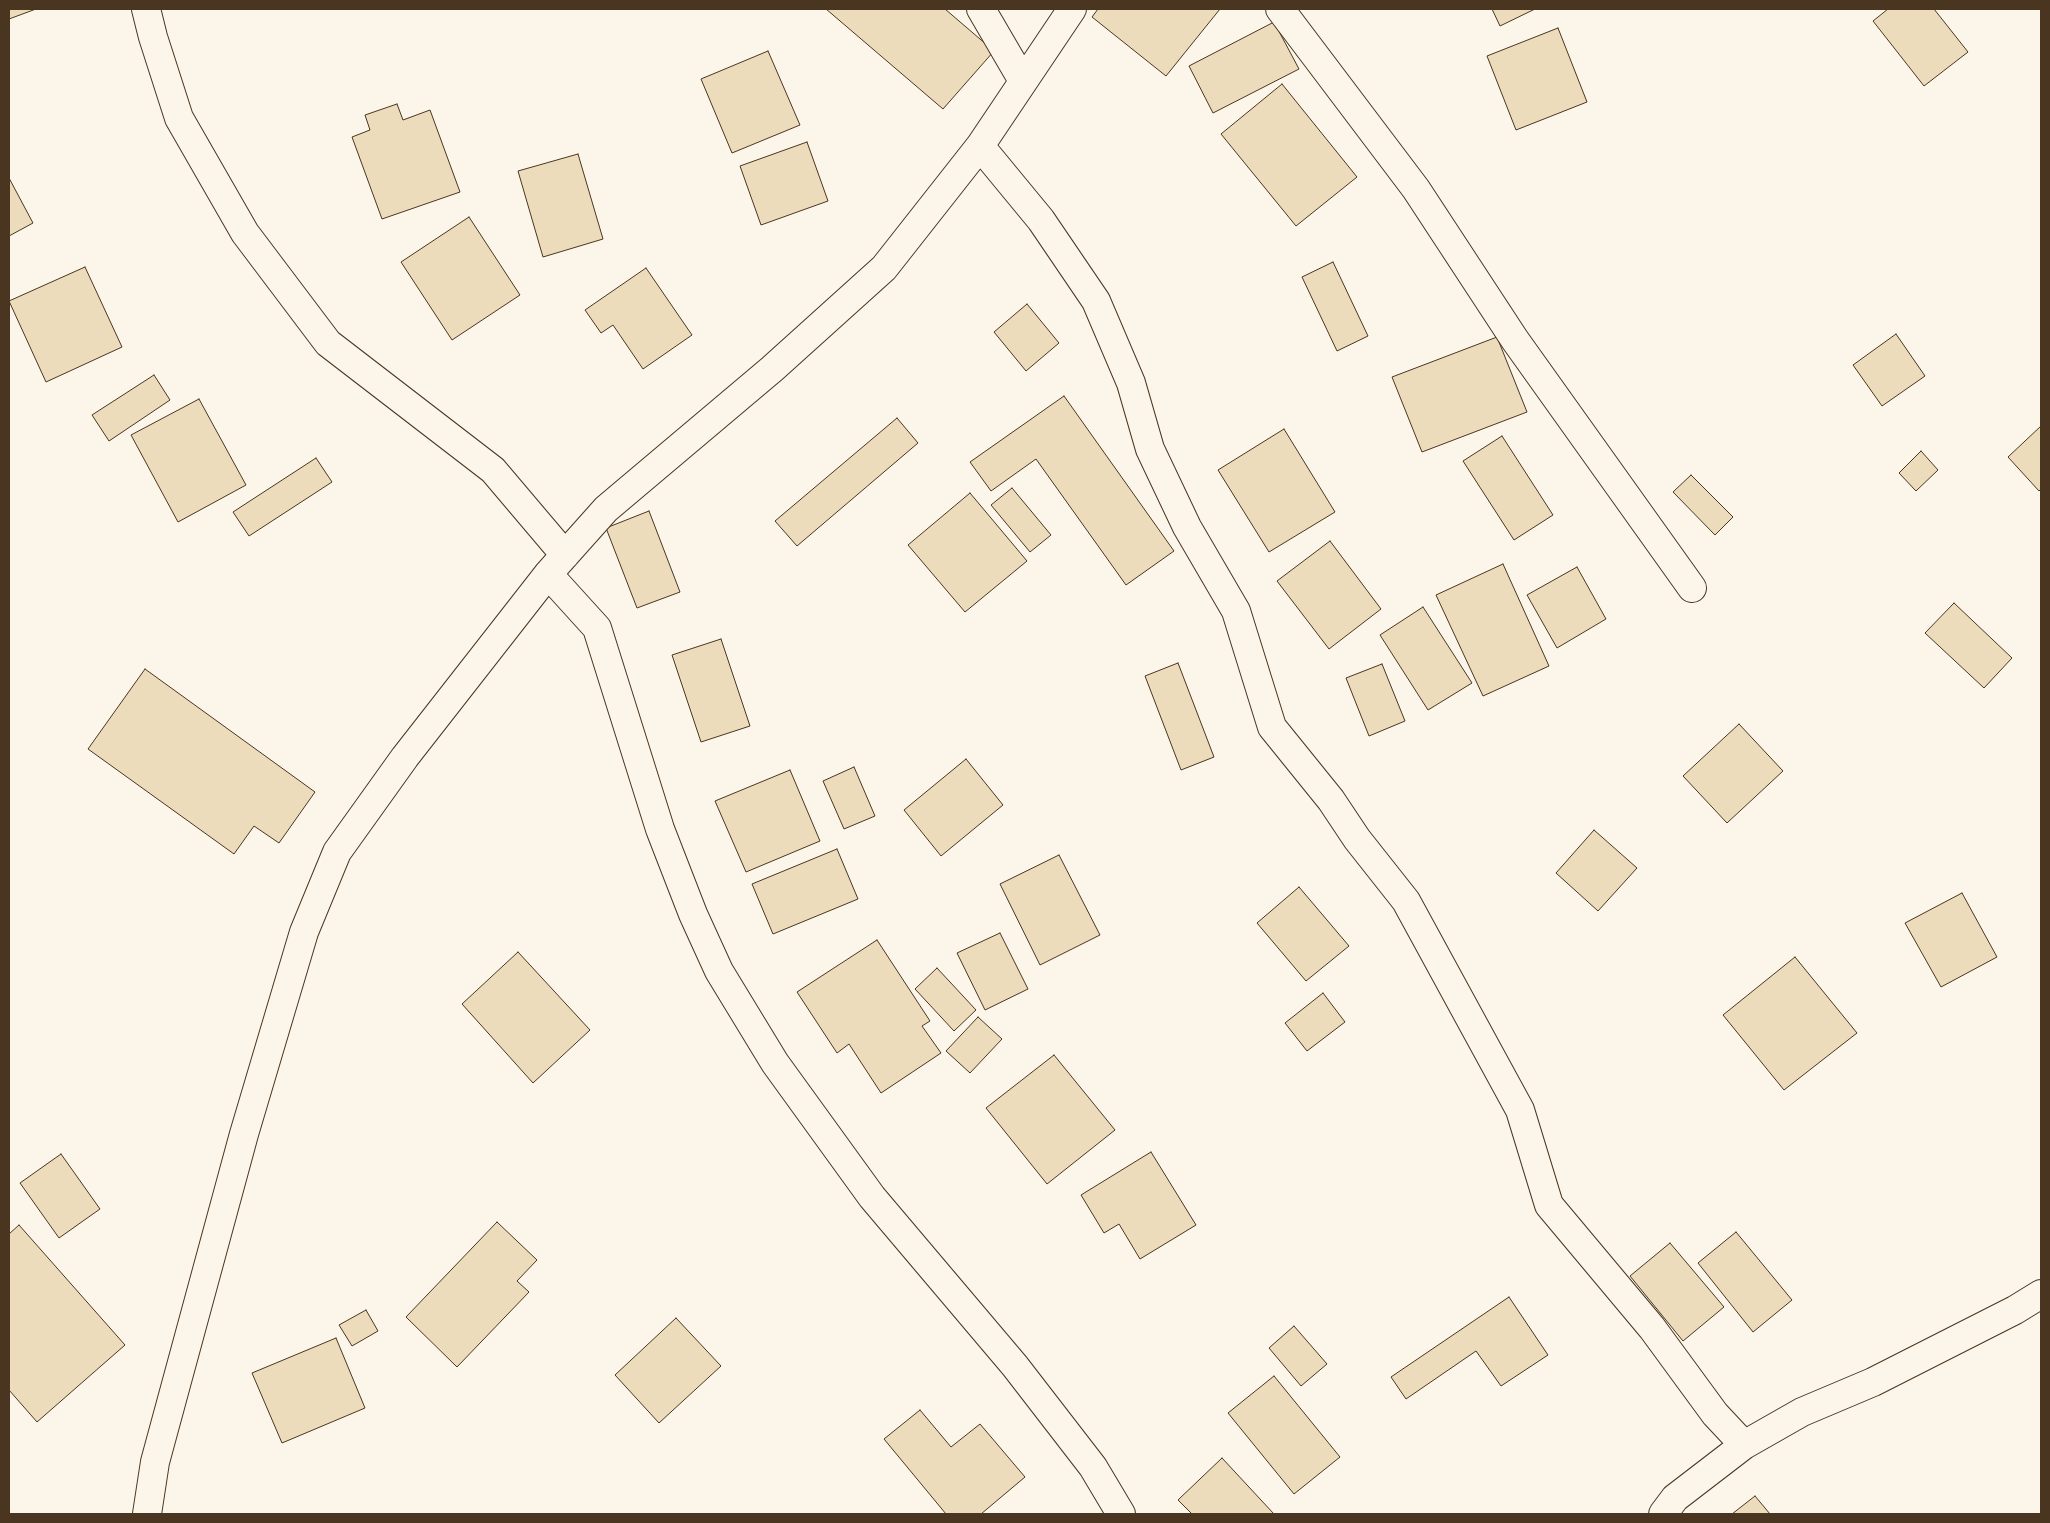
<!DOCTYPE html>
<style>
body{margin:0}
#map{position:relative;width:2050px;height:1523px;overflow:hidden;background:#fbf6e9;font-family:"Varela Round",sans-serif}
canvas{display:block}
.frame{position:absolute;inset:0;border:10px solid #4a3520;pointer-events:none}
</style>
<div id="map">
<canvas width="2050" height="1523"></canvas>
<div class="frame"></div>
</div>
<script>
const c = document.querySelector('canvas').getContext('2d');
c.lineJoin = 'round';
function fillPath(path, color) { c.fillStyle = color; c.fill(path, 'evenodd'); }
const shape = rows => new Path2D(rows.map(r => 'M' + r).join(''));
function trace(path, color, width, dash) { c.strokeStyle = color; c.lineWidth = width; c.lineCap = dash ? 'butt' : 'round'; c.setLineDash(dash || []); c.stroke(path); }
const building = shape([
 [9,9,36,9,9,19,9,9],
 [826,9,945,9,994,51,943,109,826,9],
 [1098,9,1220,9,1166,76,1092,17,1098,9],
 [1492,9,1535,9,1500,26,1492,9],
 [1888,9,1934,9,1968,52,1924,86,1873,21,1888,9],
 [1274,22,1299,69,1213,113,1189,66,1274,22],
 [1558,28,1587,102,1516,130,1487,56,1558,28],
 [768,51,800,125,732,153,701,79,768,51],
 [1282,84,1357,177,1296,226,1221,134,1282,84],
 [397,104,403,120,430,110,460,192,382,219,352,137,370,130,365,115,397,104],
 [807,142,828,201,761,225,740,166,807,142],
 [578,154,603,239,543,257,518,171,578,154],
 [9,178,33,223,9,236,9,178],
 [469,217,520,295,452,340,401,262,469,217],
 [1333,262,1368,336,1337,351,1302,277,1333,262],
 [85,267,122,347,46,382,9,301,85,267],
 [646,268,692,335,643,369,613,325,601,333,585,310,646,268],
 [1027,304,1059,343,1026,371,994,332,1027,304],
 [1896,334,1925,376,1882,406,1853,365,1896,334],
 [1497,337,1527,412,1422,452,1392,377,1497,337],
 [154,375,170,400,109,441,92,415,154,375],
 [1064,396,1174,551,1126,585,1036,459,991,491,970,462,1064,396],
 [199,399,246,485,178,522,131,435,199,399],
 [897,418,918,443,797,546,775,521,897,418],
 [2041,426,2041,489,2039,491,2008,457,2041,426],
 [1284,429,1335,512,1269,552,1218,470,1284,429],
 [1502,436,1553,515,1514,540,1463,461,1502,436],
 [1921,451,1938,470,1916,491,1899,473,1921,451],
 [316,458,332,482,249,536,233,512,316,458],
 [1691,475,1733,517,1715,535,1673,492,1691,475],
 [1012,488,1051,535,1030,552,991,505,1012,488],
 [970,493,1027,561,965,612,908,545,970,493],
 [649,511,680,592,637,608,606,528,649,511],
 [1330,541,1381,609,1329,649,1277,581,1330,541],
 [1503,564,1549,666,1483,696,1436,595,1503,564],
 [1577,567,1606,619,1557,648,1527,595,1577,567],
 [1954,603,2012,658,1984,688,1925,633,1954,603],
 [1423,607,1472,683,1428,710,1380,635,1423,607],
 [721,639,750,726,701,742,672,655,721,639],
 [1178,663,1214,757,1181,770,1145,676,1178,663],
 [1382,664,1405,721,1369,736,1346,678,1382,664],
 [145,669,315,792,279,843,254,826,234,854,88,749,145,669],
 [1739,724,1783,771,1727,823,1683,776,1739,724],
 [966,759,1003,805,941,856,904,810,966,759],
 [854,767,875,816,844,829,823,781,854,767],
 [790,770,820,841,746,872,715,801,790,770],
 [1594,830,1637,868,1598,911,1556,873,1594,830],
 [837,849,858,899,773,934,752,884,837,849],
 [1059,855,1100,935,1040,965,1000,884,1059,855],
 [1299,887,1349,946,1306,981,1257,923,1299,887],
 [1962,893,1997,957,1941,987,1905,923,1962,893],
 [1000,933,1028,989,985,1010,957,953,1000,933],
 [877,940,930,1021,922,1026,941,1053,881,1093,849,1044,837,1053,797,992,877,940],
 [518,952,590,1030,533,1083,462,1004,518,952],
 [1795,957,1857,1033,1784,1090,1723,1015,1795,957],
 [937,968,976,1010,954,1031,915,989,937,968],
 [1323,993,1345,1022,1307,1051,1285,1023,1323,993],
 [978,1017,1002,1039,970,1073,946,1051,978,1017],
 [1054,1055,1115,1130,1047,1184,986,1108,1054,1055],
 [1151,1152,1196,1225,1140,1259,1119,1224,1104,1233,1081,1195,1151,1152],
 [61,1154,100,1209,59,1238,20,1183,61,1154],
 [497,1222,537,1260,517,1281,529,1292,457,1367,406,1317,497,1222],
 [19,1225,125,1345,37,1422,9,1390,9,1234,19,1225],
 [1736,1232,1792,1300,1753,1332,1698,1263,1736,1232],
 [1670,1243,1724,1307,1683,1341,1630,1276,1670,1243],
 [1509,1297,1548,1355,1501,1386,1476,1351,1406,1399,1391,1377,1509,1297],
 [366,1310,378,1331,352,1346,339,1325,366,1310],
 [676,1318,721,1366,659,1423,615,1375,676,1318],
 [1294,1326,1327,1364,1301,1386,1269,1348,1294,1326],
 [336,1338,365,1408,282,1443,252,1373,336,1338],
 [1274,1376,1340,1457,1294,1494,1228,1413,1274,1376],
 [920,1410,951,1447,980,1424,1025,1477,981,1514,946,1514,884,1439,920,1410],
 [1222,1458,1274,1514,1192,1514,1178,1500,1222,1458],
 [1755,1496,1770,1514,1732,1514,1755,1496]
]);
const minor = shape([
 [146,9,153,37,179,118,245,233,328,343,493,470,565,555],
 [981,9,1023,81],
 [1280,9,1416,189,1515,340,1692,588],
 [980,146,1041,220,1096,301,1131,383,1150,449,1187,527,1236,611,1272,727,1331,800,1357,839,1406,901,1520,1110,1549,1205,1652,1328,1715,1414,1744,1445],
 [548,574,597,628,660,829,693,914,719,971,775,1063,872,1197,1015,1366,1093,1467,1121,1514],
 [147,1514,155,1462,244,1134,304,932,337,852,405,757,548,574,606,509,772,369,884,268,980,146,1072,9],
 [1663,1514,1675,1498,1744,1445,1802,1412,1873,1382,2015,1310,2041,1294]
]);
fillPath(building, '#ecdcbc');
trace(building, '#4a3520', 1);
trace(minor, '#4a3520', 30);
trace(minor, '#fbf6e9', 28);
</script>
